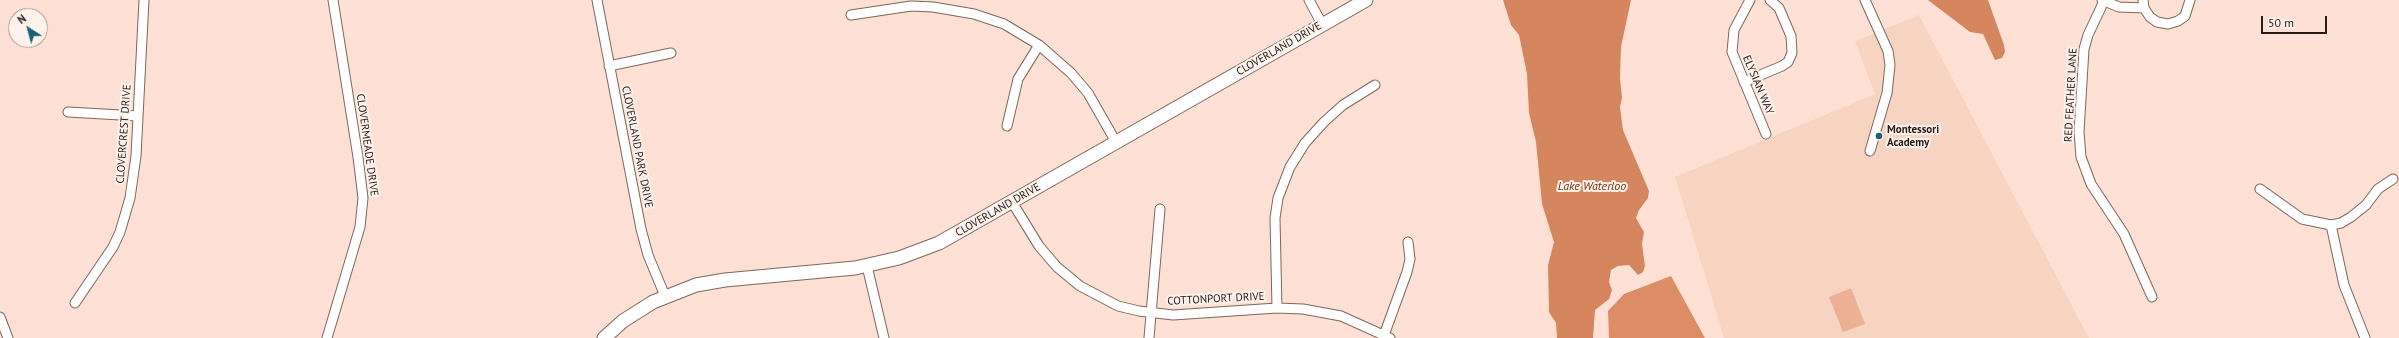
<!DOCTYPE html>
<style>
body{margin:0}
#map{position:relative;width:2399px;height:338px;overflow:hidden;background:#fee1d4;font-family:"PT Sans",sans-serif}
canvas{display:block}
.north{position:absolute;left:8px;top:8px;width:40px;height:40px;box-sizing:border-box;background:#fef2ed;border:1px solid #a79c97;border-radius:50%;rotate:324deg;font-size:11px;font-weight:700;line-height:16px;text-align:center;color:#241a15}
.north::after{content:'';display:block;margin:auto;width:14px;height:18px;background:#1a6171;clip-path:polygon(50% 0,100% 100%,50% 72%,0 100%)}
.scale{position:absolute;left:2261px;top:16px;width:66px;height:18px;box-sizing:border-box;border:2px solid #241a15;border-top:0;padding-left:5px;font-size:12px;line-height:14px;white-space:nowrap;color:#241a15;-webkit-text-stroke:3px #fef2ed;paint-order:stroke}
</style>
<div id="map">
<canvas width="2399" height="338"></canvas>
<div class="north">N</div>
<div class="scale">50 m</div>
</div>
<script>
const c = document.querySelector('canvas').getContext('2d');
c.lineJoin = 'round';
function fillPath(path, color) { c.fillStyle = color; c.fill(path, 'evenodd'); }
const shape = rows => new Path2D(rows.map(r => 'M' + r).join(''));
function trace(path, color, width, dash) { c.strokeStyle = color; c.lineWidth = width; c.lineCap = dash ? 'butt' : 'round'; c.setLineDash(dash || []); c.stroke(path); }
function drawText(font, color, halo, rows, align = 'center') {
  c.font = font + ' "PT Sans",sans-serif'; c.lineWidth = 4; c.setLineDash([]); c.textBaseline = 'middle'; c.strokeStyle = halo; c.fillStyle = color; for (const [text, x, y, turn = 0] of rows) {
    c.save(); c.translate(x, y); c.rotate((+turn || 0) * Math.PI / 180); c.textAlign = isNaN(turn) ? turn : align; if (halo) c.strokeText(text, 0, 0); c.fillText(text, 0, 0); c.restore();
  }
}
const built = shape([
 [1919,15,2089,338,1724,338,1675,177,1875,94,1855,41]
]);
const green = shape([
 [1851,288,1865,324,1843,332,1829,297]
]);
const forest = shape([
 [1671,276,1705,338,1609,338,1608,311,1624,294]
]);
const water = shape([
 [1503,0,1631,0,1621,47,1620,78,1622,98,1620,107,1623,130,1649,191,1648,198,1639,210,1636,218,1644,232,1642,244,1645,266,1643,272,1638,275,1629,265,1618,266,1611,270,1609,282,1612,290,1609,299,1595,310,1593,338,1557,338,1556,323,1549,312,1548,265,1554,242,1542,204,1536,142,1529,113,1527,74,1519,35,1511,25],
 [1928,0,1988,0,2004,45,2005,52,2002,58,1995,60,1983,34,1970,32]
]);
const street = shape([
 [597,0,641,229,648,255,665,296],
 [1309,0,1322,24],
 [1750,0,1734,30,1732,52,1766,134],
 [1865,0,1888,51,1890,65,1887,93,1870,151],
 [2102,0,2119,7,2144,8],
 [2143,0,2144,8,2150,17,2157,22,2168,24,2178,21,2185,16,2190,0],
 [2104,1,2088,35,2084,49,2079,132,2081,157,2091,184,2124,234,2152,297],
 [851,15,911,6,933,7,974,14,1004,24,1039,45,1071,73,1088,93,1116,142],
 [609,66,671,53],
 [1744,82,1782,66,1788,62,1792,53,1791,36,1779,8,1770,0],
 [68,112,138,116],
 [1007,126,1018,79,1039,45],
 [2260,189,2302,219,2331,225,2341,223,2351,217,2366,205,2378,189,2393,179],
 [1012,202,1039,246,1057,267,1080,286,1118,306,1139,311,1173,315,1277,308,1303,309,1341,316,1390,338],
 [2331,225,2344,285,2365,338],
 [867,266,884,338],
 [75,303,113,247,120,232,130,198,136,156,144,0],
 [1277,308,1275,218,1278,198,1290,167,1305,143,1324,122,1343,105,1375,85],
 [0,317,8,338],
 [327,338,360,227,363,198,358,157,333,0],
 [1149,338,1160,209],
 [1383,338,1407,272,1410,259,1408,242]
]);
const secondary = shape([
 [604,338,623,321,653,302,696,285,725,280,855,268,899,258,939,243,1366,0]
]);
const markers = [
 [1879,136,4,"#1a6171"]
];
const streetNames = [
 ["CLOVERLAND DRIVE",1279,49,-30],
 ["ELYSIAN WAY",1758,85,67],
 ["RED FEATHER LANE",2071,95,-87],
 ["CLOVERCREST DRIVE",124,134,-86],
 ["CLOVERMEADE DRIVE",367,145,82],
 ["CLOVERLAND PARK DRIVE",637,147,79],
 ["CLOVERLAND DRIVE",998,210,-30],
 ["COTTONPORT DRIVE",1216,299,-3]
];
const poiNames = [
 ["Montessori",1887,130],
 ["Academy",1887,143]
];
const waterNames = [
 ["Lake Waterloo",1592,187]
];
fillPath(built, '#f7d3c2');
fillPath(green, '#ecb094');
fillPath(forest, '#dd8d65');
fillPath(water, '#d5865e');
trace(street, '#7e665a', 11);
trace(secondary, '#7e665a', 15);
trace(street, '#fff', 9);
trace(secondary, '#fff', 13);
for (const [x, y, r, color] of markers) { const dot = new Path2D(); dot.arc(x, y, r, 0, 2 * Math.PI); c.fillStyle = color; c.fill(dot); trace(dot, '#fef2ed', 1.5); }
drawText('11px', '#241a15', '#fef2ed', streetNames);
drawText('bold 11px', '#241a15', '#fef2ed', poiNames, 'left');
drawText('italic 12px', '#793100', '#fef2ed', waterNames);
</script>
